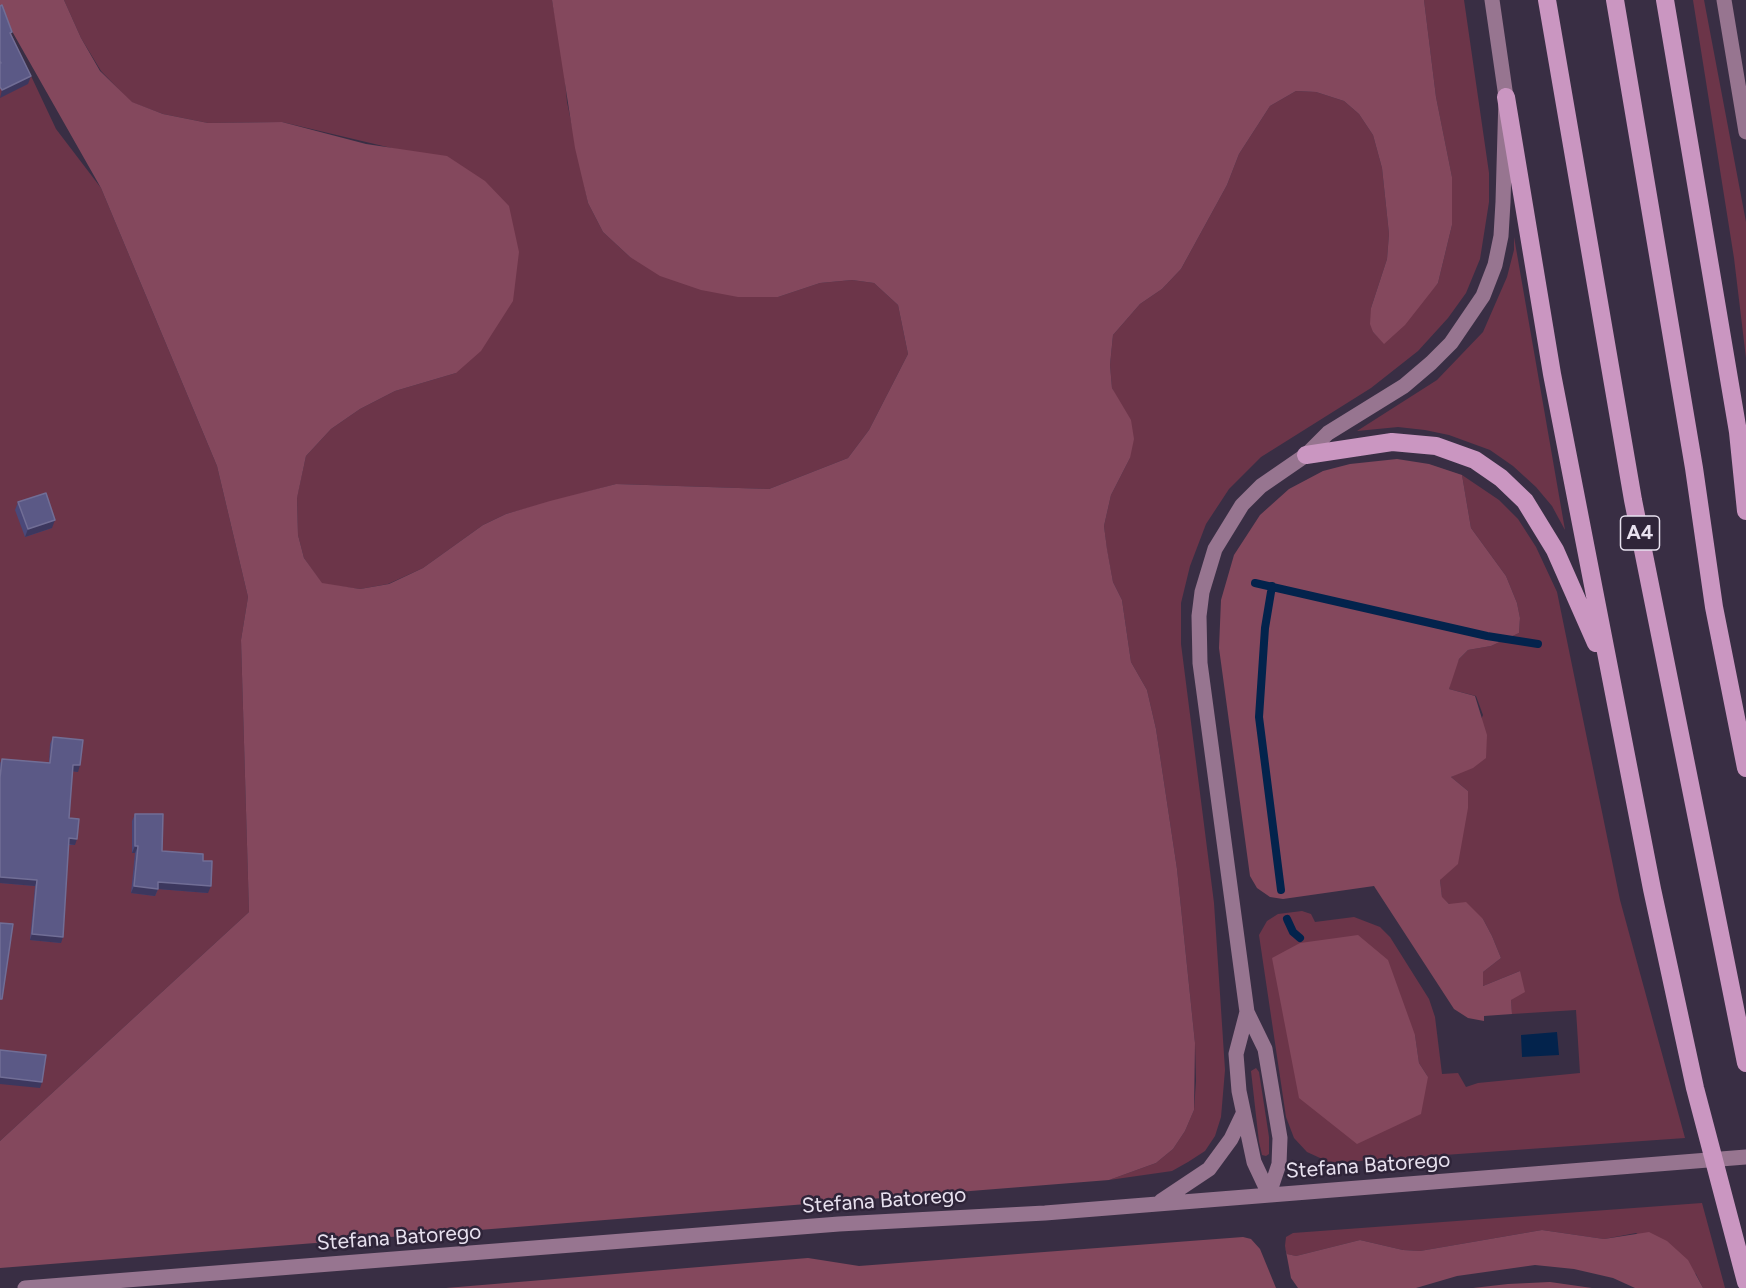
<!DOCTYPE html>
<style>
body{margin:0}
canvas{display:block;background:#392e44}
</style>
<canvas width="1746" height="1288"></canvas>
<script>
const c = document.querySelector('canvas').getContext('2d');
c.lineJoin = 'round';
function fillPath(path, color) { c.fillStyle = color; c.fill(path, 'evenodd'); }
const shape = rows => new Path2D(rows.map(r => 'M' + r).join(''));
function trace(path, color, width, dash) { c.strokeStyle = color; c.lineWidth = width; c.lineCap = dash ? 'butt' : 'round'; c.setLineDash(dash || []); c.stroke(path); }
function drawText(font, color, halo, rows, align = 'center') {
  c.font = font + ' Figtree,sans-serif'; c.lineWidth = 5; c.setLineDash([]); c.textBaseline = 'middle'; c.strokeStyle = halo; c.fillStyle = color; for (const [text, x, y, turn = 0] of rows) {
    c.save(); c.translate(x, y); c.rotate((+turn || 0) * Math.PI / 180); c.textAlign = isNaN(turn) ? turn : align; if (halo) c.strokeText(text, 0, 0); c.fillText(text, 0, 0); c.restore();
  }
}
const green = shape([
 [64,0,552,0,563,60,567,102,588,203,603,232,630,257,778,297,820,283,852,280,874,283,898,305,908,354,869,430,848,458,769,489,616,484,506,514,483,525,423,568,388,584,360,589,322,584,304,558,298,535,297,497,306,456,331,429,360,409,395,391,456,373,404,151,282,122,208,123,163,114,131,102,101,71,81,38],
 [1424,0,1464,0,1489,173,1489,202,1480,259,1466,293,1448,318,1418,351,1371,388,1261,457,1229,489,1206,524,1190,566,1181,603,1181,644,1214,903,1225,1070,1221,1117,1215,1136,1205,1151,1188,1162,1172,1171,1109,1180,1156,1163,1173,1149,1185,1131,1194,1110,1196,1081,1195,1043,1177,869,1156,729,1147,690,1131,662,1122,600,1113,582,1107,550,1104,526,1111,495,1130,458,1117,399,1112,388,1110,365,1113,335,1140,304,1162,289,1181,269,1227,185,1239,154,1270,106,1296,91,1316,92,1344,101,1359,114,1373,135,1382,168,1389,234,1387,259,1371,308,1373,332,1384,343,1438,283,1452,225,1452,177,1436,97],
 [1693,0,1704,0,1746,222,1746,358,1734,258],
 [0,10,56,129,101,188,217,466,248,597,241,640,249,912,0,1141],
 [1514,237,1565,530,1552,506,1536,487,1513,466,1490,450,1449,435,1425,430,1398,427,1357,431,1437,380,1483,332,1507,277,1514,250],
 [1462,475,1499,500,1518,519,1536,547,1557,592,1620,900,1685,1138,1331,1163,1307,1152,1294,1138,1286,1117,1259,935,1267,921,1278,914,1302,911,1311,914,1315,922,1354,917,1380,927,1390,937,1429,999,1435,1017,1442,1074,1458,1073,1466,1087,1478,1083,1580,1073,1576,1010,1512,1014,1511,1000,1520,971,1483,986,1483,972,1501,958,1492,936,1483,919,1449,904,1442,898,1440,880,1468,791,1451,777,1459,773,1483,715,1476,696,1449,689,1453,671,1459,659,1468,650,1491,646,1519,633,1520,618,1517,603,1506,576,1471,528],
 [1272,958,1415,1035,1419,1063,1428,1077],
 [1256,1068,1259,1072,1269,1137,1269,1154,1266,1156,1262,1155,1259,1142,1251,1071],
 [1702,1203,1725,1288,1703,1288,1696,1274,1636,1233,1604,1239,1542,1230,1420,1251,1403,1250,1360,1240,1296,1256,1287,1254,1285,1246,1286,1237,1293,1233]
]);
const forest = shape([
 [0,0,64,0,81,38,100,71,132,102,163,114,208,123,282,122,366,144,447,156,485,181,509,206,519,252,513,301,481,351,456,373,395,391,360,409,331,429,306,456,297,498,298,535,304,558,322,583,360,589,389,584,423,568,483,525,506,514,550,501,616,484,769,489,848,458,869,430,908,354,898,305,874,283,852,280,820,283,778,297,738,297,701,290,660,276,630,257,603,232,588,203,575,148,552,0,1424,0,1436,97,1452,177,1452,225,1438,283,1405,325,1384,344,1373,332,1370,324,1371,308,1387,259,1389,234,1382,168,1373,135,1359,114,1344,101,1316,92,1296,91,1270,106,1239,154,1227,185,1181,269,1162,289,1140,304,1113,335,1110,365,1112,388,1131,420,1134,439,1130,458,1111,495,1104,526,1107,549,1113,582,1122,600,1131,662,1147,690,1156,729,1177,869,1195,1043,1194,1110,1185,1131,1173,1149,1156,1163,1109,1180,0,1268,0,1141,249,912,241,640,248,597,217,466,101,188,0,10],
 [1397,459,1429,464,1462,475,1471,528,1506,576,1517,603,1520,618,1519,633,1491,646,1468,650,1459,659,1449,689,1475,696,1487,735,1486,758,1473,768,1451,777,1468,791,1468,808,1458,864,1440,880,1442,897,1449,904,1466,902,1483,919,1492,936,1501,958,1483,972,1483,986,1520,971,1525,992,1511,1000,1512,1014,1484,1016,1484,1021,1468,1018,1454,1009,1374,886,1283,899,1270,897,1257,888,1250,876,1219,648,1221,600,1234,555,1260,515,1289,489,1323,471,1350,464],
 [1358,935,1388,960,1415,1035,1419,1063,1428,1077,1421,1114,1357,1144,1299,1098,1272,958,1300,943],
 [1542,1230,1604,1239,1649,1232,1667,1241,1688,1260,1703,1288,1635,1288,1613,1278,1574,1269,1535,1265,1457,1276,1416,1288,1298,1288,1291,1278,1285,1246,1287,1254,1296,1256,1360,1240,1403,1250,1420,1251],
 [1243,1237,1251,1239,1260,1249,1276,1288,446,1288,808,1258,859,1266],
 [1550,1282,1592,1288,1473,1288,1508,1284]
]);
const water = shape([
 [1557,1032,1559,1055,1522,1057,1521,1035]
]);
const stream = shape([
 [1255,583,1487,636,1538,644],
 [1272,586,1265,628,1259,717,1281,890],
 [1287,919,1293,932,1300,938]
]);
const secondary = shape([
 [1724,0,1746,132],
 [1247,1012,1236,1054,1239,1091,1254,1162,1269,1194],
 [1269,1194,1279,1164,1280,1138,1265,1049,1247,1012,1200,663,1199,616,1202,592,1215,549,1242,505,1261,486,1306,455,1328,433,1404,386,1431,363,1451,343,1483,296,1495,265,1501,236,1503,202,1506,97,1492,0],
 [1161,1201,1209,1169,1231,1139,1243,1114],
 [25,1288,839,1224,1045,1213,1746,1157]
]);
const highway = shape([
 [1547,0,1633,500,1746,1063],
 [1615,0,1694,468,1714,607,1746,768],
 [1665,0,1738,432,1746,511],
 [1506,97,1552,374,1652,889,1695,1088,1746,1282],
 [1306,455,1392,442,1436,446,1475,460,1501,478,1525,501,1555,550,1596,643]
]);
const wall = shape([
 [18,502,52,528,25,537,15,510],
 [53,737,78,772,72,771,69,818,75,845,69,845,61,943,30,940,35,886,0,883,0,763,2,759,49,763,50,744],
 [135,814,162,851,203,861,208,893,158,889,155,896,131,893,135,853,132,853,132,821]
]);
const shadedWall = shape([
 [31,76,28,84,0,98,2,90],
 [55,520,52,528,25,537,28,529],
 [73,765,80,765,78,772,70,771],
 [69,838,77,839,75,845,67,844],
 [135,846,138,846,135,853,132,853],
 [0,877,37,880,35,886,0,883],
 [158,882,211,886,208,893,158,889,155,896,131,893,134,886],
 [32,934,63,937,61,943,30,940],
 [0,1077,42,1082,40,1088,0,1084]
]);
const building = shape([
 [2,5,12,32,10,33,31,76,2,90,0,87,0,63,1,63,0,61,0,6,2,5],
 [46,493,55,520,28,529,18,502,46,493],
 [53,737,83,740,80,765,73,765,69,818,79,819,77,839,69,838,63,937,32,934,37,880,0,877,0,778,2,759,50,763,53,737],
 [135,814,163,814,162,851,203,854,203,861,212,861,211,886,158,882,158,889,134,886,138,846,135,846,135,814],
 [0,923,13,924,2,999,0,999,0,923],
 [0,1050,46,1055,42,1082,0,1077,0,1050]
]);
const shields = [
 [1640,533,39]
];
const shieldNames = [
 ["A4",1640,533]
];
const streetNames = [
 ["Stefana Batorego",1368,1166,-4],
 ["Stefana Batorego",884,1201,-4],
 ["Stefana Batorego",399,1238,-4]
];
fillPath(green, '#6c3549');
fillPath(forest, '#84485d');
fillPath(water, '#03234c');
trace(stream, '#03234c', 8);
trace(secondary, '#977590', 15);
trace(highway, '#ca96c1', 18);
fillPath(wall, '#4a4879');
fillPath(shadedWall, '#3c375e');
fillPath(building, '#5b5986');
trace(building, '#716e96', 1.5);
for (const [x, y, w] of shields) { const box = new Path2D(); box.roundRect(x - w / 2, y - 17, w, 34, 4.5); c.fillStyle = '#2f2439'; c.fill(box); trace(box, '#e8e1ef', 1.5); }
drawText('bold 20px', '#e8e1ef', null, shieldNames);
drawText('21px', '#e8e1ef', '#2f2439', streetNames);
</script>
